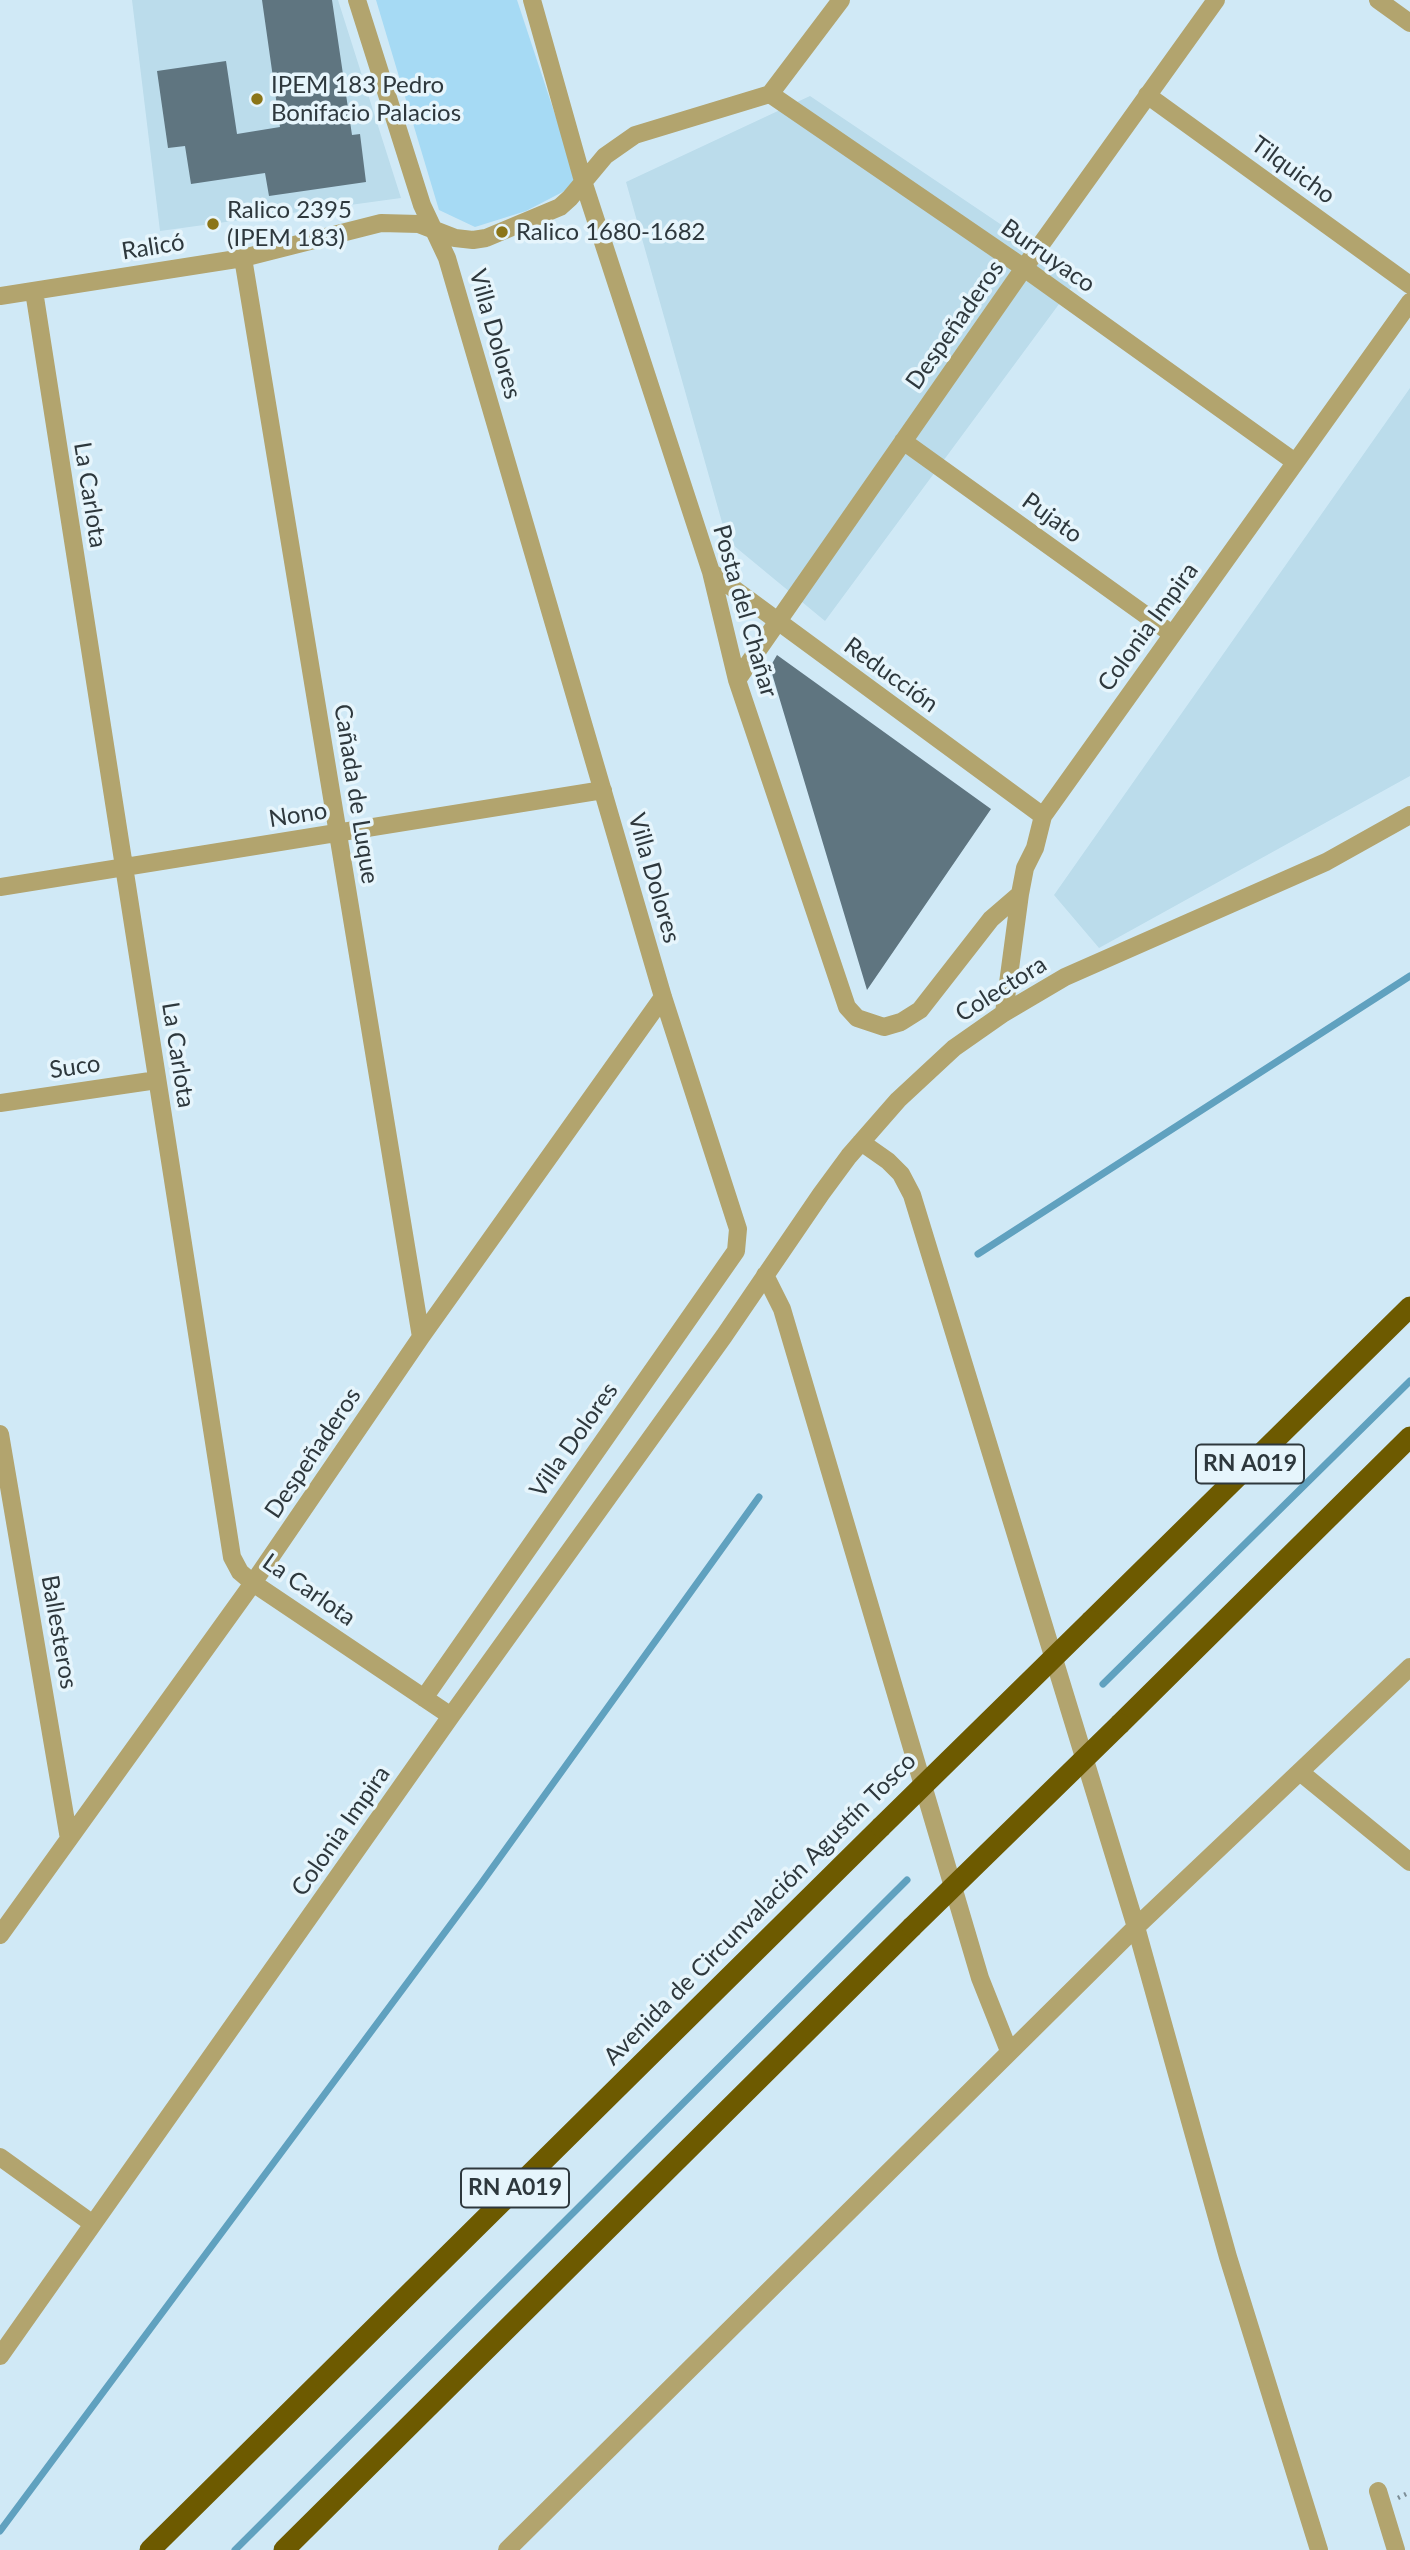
<!DOCTYPE html>
<meta charset="utf-8">
<style>
body{margin:0}
canvas{display:block;background:#d0e9f6}
</style>
<canvas width="1410" height="2550"></canvas>
<script>
const c = document.querySelector('canvas').getContext('2d');
c.lineJoin = 'round';
function fillPath(path, color) { c.fillStyle = color; c.fill(path, 'evenodd'); }
const shape = rows => new Path2D(rows.map(r => 'M' + r).join(''));
function trace(path, color, width, dash) { c.strokeStyle = color; c.lineWidth = width; c.lineCap = dash ? 'butt' : 'round'; c.setLineDash(dash || []); c.stroke(path); }
function drawText(font, color, halo, rows, align = 'center') {
  c.font = font + ' Lato,sans-serif'; c.lineWidth = 7; c.setLineDash([]); c.textBaseline = 'middle'; c.strokeStyle = halo; c.fillStyle = color; for (const [text, x, y, turn = 0] of rows) {
    c.save(); c.translate(x, y); c.rotate((+turn || 0) * Math.PI / 180); c.textAlign = isNaN(turn) ? turn : align; if (halo) c.strokeText(text, 0, 0); c.fillText(text, 0, 0); c.restore();
  }
}
const built = shape([
 [132,0,338,0,401,198,160,231],
 [810,96,1079,277,825,621,727,540,626,182],
 [1410,388,1410,776,1099,948,1054,895]
]);
const green = shape([
 [376,0,517,0,578,184,526,211,475,227,439,210]
]);
const stream = shape([
 [978,1254,1410,976],
 [1103,1684,1410,1381],
 [0,2531,480,1885,759,1497],
 [235,2550,907,1880]
]);
const building = shape([
 [262,0,332,0,352,135,360,134,366,182,269,196,265,173,191,184,185,146,168,148,157,71,226,61,237,134,280,127],
 [777,655,991,809,867,990,770,667]
]);
const path = shape([
 [1398,2498,1410,2492]
]);
const minor = shape([
 [357,0,422,205,447,258,663,997,738,1229,736,1251,424,1698],
 [532,0,583,181,711,572,737,680,847,1007,857,1018,884,1027,901,1022,920,1010,991,919,1020,894],
 [1378,0,1410,23],
 [770,94,1024,268,1295,462],
 [1147,95,1410,285],
 [243,258,421,1337],
 [34,291,232,1557,240,1572,253,1583,451,1716],
 [0,296,243,258,381,223,419,224,455,238,473,240,486,238,560,207,570,198,605,156,635,135,770,94,841,0],
 [903,441,1172,634],
 [711,572,1043,816],
 [737,680,1024,268,1216,0],
 [0,887,603,790],
 [1004,1013,1020,894,1025,868,1035,848,1043,816,1410,302],
 [0,1103,157,1080],
 [861,1142,888,1161,901,1174,912,1195,1136,1927,1228,2257,1319,2550],
 [765,1275,782,1309,980,1978,1009,2051],
 [0,1434,69,1839],
 [1300,1772,1410,1862],
 [0,1935,253,1583,421,1337,663,997],
 [0,2157,93,2224],
 [0,2356,451,1716,724,1336,821,1194,849,1156,898,1100,954,1048,1004,1013,1065,977,1326,862,1410,815],
 [1378,2491,1396,2550],
 [507,2550,1136,1927,1410,1667]
]);
const highway = shape([
 [1091,1621,1410,1307],
 [1120,1724,1410,1437],
 [150,2550,881,1827],
 [284,2550,912,1927]
]);
const highwayBridge = shape([
 [881,1827,1091,1621],
 [912,1927,1120,1724]
]);
const markers = [
 [257,99,7,"#8b7518"],
 [213,224,7,"#8b7518"],
 [502,232,7,"#8b7518"]
];
const shields = [
 [1250,1464,108],
 [515,2188,108]
];
const shieldNames = [
 ["RN A019",1250,1464],
 ["RN A019",515,2188]
];
const poiNames = [
 ["IPEM 183 Pedro",271,85],
 ["Bonifacio Palacios",271,113],
 ["Ralico 2395",227,210],
 ["(IPEM 183)",227,238],
 ["Ralico 1680-1682",516,232]
];
const streetNames = [
 ["Tilquicho",1293,170,36],
 ["Ralicó",153,247,-9],
 ["Burruyaco",1048,256,35],
 ["Despeñaderos",955,325,-55],
 ["Villa Dolores",495,334,74],
 ["La Carlota",90,495,81],
 ["Pujato",1052,518,36],
 ["Posta del Chañar",745,611,74],
 ["Colonia Impira",1148,627,-54],
 ["Reducción",891,675,36],
 ["Cañada de Luque",356,794,81],
 ["Nono",298,815,-9],
 ["Villa Dolores",654,878,74],
 ["Colectora",1001,989,-32],
 ["La Carlota",178,1055,81],
 ["Suco",75,1067,-8],
 ["Villa Dolores",574,1440,-55],
 ["Despeñaderos",313,1453,-56],
 ["La Carlota",309,1590,35],
 ["Ballesteros",59,1632,80],
 ["Colonia Impira",341,1831,-55],
 ["Avenida de Circunvalación Agustín Tosco",760,1909,-45]
];
fillPath(built, '#bbdceb');
fillPath(green, '#a6daf4');
trace(stream, '#60a1bf', 7);
fillPath(building, '#5f7580');
trace(path, '#7d8e97', 4.5, [2, 5]);
trace(minor, '#b2a46e', 18);
trace(highway, '#6d5a00', 21);
trace(highwayBridge, '#6d5a00', 21);
for (const [x, y, r, color] of markers) { const dot = new Path2D(); dot.arc(x, y, r, 0, 2 * Math.PI); c.fillStyle = color; c.fill(dot); trace(dot, '#e6f5fc', 2.5); }
for (const [x, y, w] of shields) { const box = new Path2D(); box.roundRect(x - w / 2, y - 19.5, w, 39, 5); c.fillStyle = '#e6f5fc'; c.fill(box); trace(box, '#2e383d', 2); }
drawText('bold 23px', '#2e383d', null, shieldNames);
drawText('24px', '#2e383d', '#e6f5fc', poiNames, 'left');
drawText('24px', '#2e383d', '#e6f5fc', streetNames);
</script>
